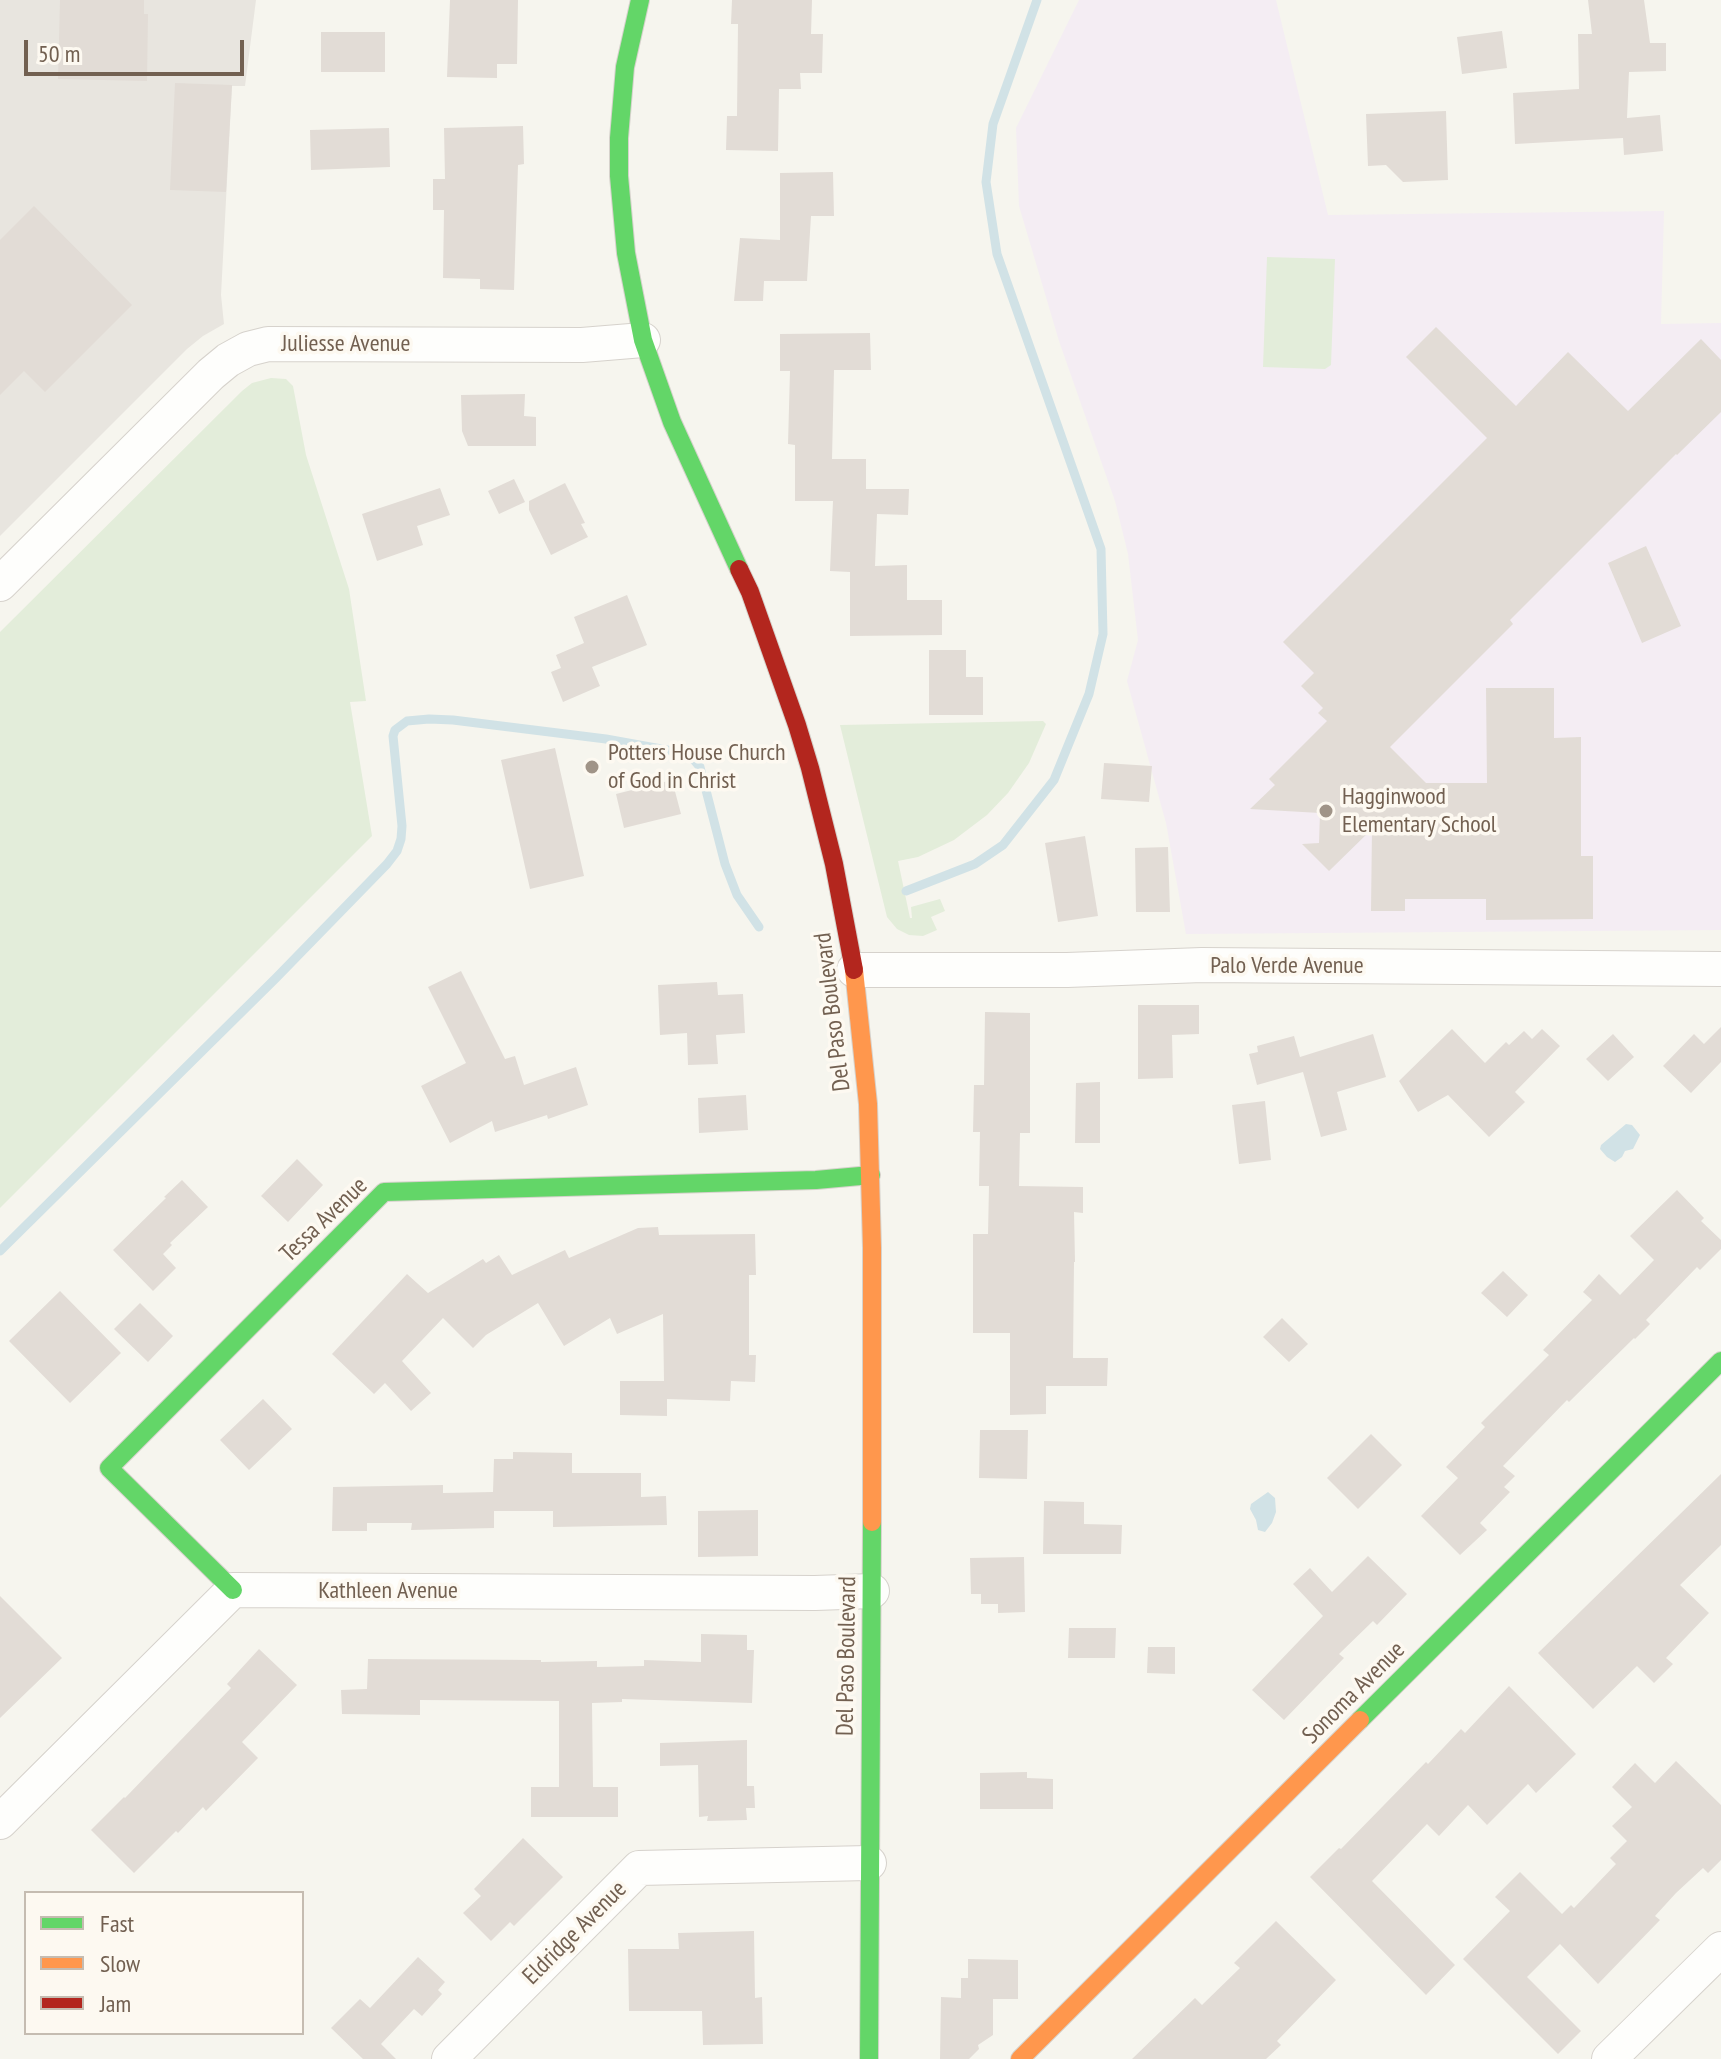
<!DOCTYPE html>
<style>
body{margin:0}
#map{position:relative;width:1721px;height:2059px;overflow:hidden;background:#f6f5ee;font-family:"PT Sans Narrow",sans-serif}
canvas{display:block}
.legend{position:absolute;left:24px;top:1891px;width:280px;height:144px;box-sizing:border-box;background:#fdf9f1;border:2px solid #c5bcb1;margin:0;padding:10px 14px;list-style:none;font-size:24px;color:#726051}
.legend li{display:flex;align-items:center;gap:16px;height:40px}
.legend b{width:40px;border:2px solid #c5bcb1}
.scale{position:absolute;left:24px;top:40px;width:220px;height:36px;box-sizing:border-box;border:4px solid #726051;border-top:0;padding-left:10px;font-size:24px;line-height:28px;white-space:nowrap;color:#726051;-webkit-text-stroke:6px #fdf9f1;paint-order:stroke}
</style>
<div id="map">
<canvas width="1721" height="2059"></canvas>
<ul class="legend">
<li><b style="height:10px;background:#63d668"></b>Fast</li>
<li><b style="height:10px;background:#ff974d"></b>Slow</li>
<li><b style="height:10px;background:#b3261e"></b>Jam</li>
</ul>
<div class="scale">50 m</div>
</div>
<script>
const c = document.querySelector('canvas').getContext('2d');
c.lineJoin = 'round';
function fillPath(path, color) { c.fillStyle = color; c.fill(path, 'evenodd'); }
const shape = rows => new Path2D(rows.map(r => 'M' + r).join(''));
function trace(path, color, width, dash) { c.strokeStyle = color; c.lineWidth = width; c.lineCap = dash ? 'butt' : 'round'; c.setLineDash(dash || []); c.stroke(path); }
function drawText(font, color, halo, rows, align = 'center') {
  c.font = font + ' "PT Sans Narrow",sans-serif'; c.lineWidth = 7; c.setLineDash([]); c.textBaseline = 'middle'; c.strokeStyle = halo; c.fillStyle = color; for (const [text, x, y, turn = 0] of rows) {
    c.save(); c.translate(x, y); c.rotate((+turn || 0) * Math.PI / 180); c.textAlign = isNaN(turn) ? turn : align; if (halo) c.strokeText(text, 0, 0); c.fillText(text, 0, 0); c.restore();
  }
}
const industrial = shape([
 [0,0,256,0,245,86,232,86,221,295,224,324,203,336,187,349,0,536]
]);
const education = shape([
 [1079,0,1276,0,1328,215,1664,211,1661,324,1721,323,1721,930,1186,934,1166,823,1127,681,1138,640,1128,554,1115,501,1059,341,1019,206,1016,128]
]);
const green = shape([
 [1267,257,1335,259,1331,365,1325,369,1263,367],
 [271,378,286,379,293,386,306,455,349,589,366,701,350,702,372,836,0,1208,0,632,242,391,252,383],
 [1043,721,1046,724,1029,763,1008,793,987,815,954,840,918,857,898,861,910,918,912,918,911,907,940,899,945,911,931,917,937,930,923,936,909,935,897,929,887,917,840,725]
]);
const water = shape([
 [1626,1124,1632,1125,1640,1135,1633,1149,1625,1151,1622,1157,1615,1162,1607,1157,1600,1149,1601,1145],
 [1268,1492,1275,1498,1276,1512,1272,1523,1265,1532,1258,1530,1256,1520,1250,1509,1251,1504]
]);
const stream = shape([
 [906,891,975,864,1003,845,1054,780,1089,694,1103,634,1101,549,997,254,986,182,993,124,1037,0],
 [0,1251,276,978,387,864,397,851,401,839,402,826,393,736,395,730,407,721,429,719,453,720,606,739,689,754,700,767,725,864,737,895,759,927]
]);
const building = shape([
 [60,0,144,0,144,14,148,14,147,81,58,79],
 [450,0,518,0,517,64,497,64,497,78,447,77],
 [732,0,812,0,811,34,823,34,822,73,800,73,801,89,779,89,778,151,726,150,727,116,737,116,738,24,731,24],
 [1588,0,1644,0,1650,43,1666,43,1666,71,1629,72,1627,118,1660,115,1663,151,1624,155,1623,138,1515,144,1513,93,1579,89,1578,34,1592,34],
 [1502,31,1507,68,1462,74,1457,37],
 [321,32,385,32,385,72,321,72],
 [175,83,232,85,226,192,170,190],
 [1446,111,1448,180,1403,182,1386,165,1368,166,1366,114],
 [523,126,524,164,518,165,514,290,480,289,480,279,443,278,444,210,433,210,433,179,445,179,444,128],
 [389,128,390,167,311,170,310,130],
 [833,172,834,216,811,216,807,281,764,281,763,301,734,301,740,238,780,240,780,173],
 [34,206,132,305,45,392,24,371,0,395,0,240],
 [1436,327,1516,406,1568,352,1628,411,1701,339,1721,360,1721,412,1677,455,1676,454,1510,620,1513,624,1390,747,1426,783,1487,783,1486,688,1554,688,1554,738,1581,737,1581,856,1593,856,1593,919,1486,920,1486,899,1405,899,1405,911,1371,911,1372,829,1329,871,1302,844,1319,843,1320,813,1250,809,1275,785,1269,779,1327,721,1318,713,1323,708,1301,686,1314,673,1283,642,1487,438,1406,357],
 [870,333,871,370,834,370,832,459,866,459,866,489,909,489,908,515,877,514,875,566,907,565,907,600,942,600,942,635,850,636,850,572,830,571,833,501,795,501,795,445,788,444,790,371,780,371,780,334],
 [525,394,524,416,536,417,536,446,468,446,462,431,461,395],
 [514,479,525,502,499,514,488,491],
 [565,483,585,523,581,524,588,537,551,555,529,510,529,501],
 [440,488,450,515,417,526,423,545,377,561,362,514],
 [1646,546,1681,626,1642,643,1608,563],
 [627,595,647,645,592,667,600,686,563,702,551,672,561,668,556,655,584,643,574,617],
 [929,650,966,650,966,677,983,677,983,715,929,715],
 [555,748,584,876,530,889,501,760],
 [1104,763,1152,766,1149,802,1101,799],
 [672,780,681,814,624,828,616,794],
 [1085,836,1098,916,1058,922,1045,843],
 [1168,847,1170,912,1136,912,1135,848],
 [461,971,505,1059,515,1056,524,1085,576,1067,588,1105,548,1119,547,1115,495,1132,492,1121,450,1143,421,1086,466,1063,428,987],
 [717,982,718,995,743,994,745,1033,716,1035,718,1064,688,1065,687,1033,660,1035,658,985],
 [1138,1005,1199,1005,1199,1034,1172,1035,1173,1078,1138,1079],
 [985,1012,1030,1013,1030,1133,1020,1133,1019,1186,1083,1187,1083,1213,1074,1212,1075,1262,1074,1262,1073,1358,1108,1358,1107,1386,1046,1386,1046,1414,1010,1415,1010,1333,973,1333,973,1234,988,1234,989,1186,979,1186,980,1132,973,1132,974,1085,984,1085],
 [1721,1027,1721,1062,1691,1093,1663,1066,1694,1034,1704,1044],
 [1452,1029,1485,1063,1506,1042,1509,1045,1524,1031,1532,1039,1542,1029,1560,1046,1515,1092,1525,1102,1489,1137,1448,1095,1418,1112,1399,1081],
 [1373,1034,1386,1077,1337,1092,1347,1130,1321,1137,1303,1072,1257,1085,1249,1054,1258,1052,1257,1046,1294,1036,1300,1057],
 [1613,1034,1634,1057,1608,1081,1586,1059],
 [1100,1082,1100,1143,1075,1143,1076,1083],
 [746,1095,748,1130,699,1133,698,1098],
 [1265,1101,1271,1160,1239,1164,1232,1105],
 [297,1159,323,1185,288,1222,261,1196],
 [182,1180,208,1207,170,1243,172,1245,163,1254,176,1268,153,1291,113,1250,166,1198,164,1197],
 [1677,1190,1704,1218,1701,1221,1721,1240,1721,1249,1700,1270,1697,1267,1646,1320,1650,1324,1635,1339,1634,1338,1569,1402,1567,1400,1503,1466,1515,1476,1504,1487,1510,1492,1480,1523,1487,1530,1460,1555,1421,1516,1458,1478,1446,1467,1485,1427,1481,1423,1549,1355,1543,1350,1592,1300,1583,1292,1599,1274,1620,1295,1654,1260,1630,1236],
 [658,1227,659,1235,755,1234,756,1275,749,1275,749,1355,756,1355,755,1382,731,1381,730,1401,667,1399,667,1416,620,1415,620,1381,664,1381,663,1314,617,1334,610,1318,564,1346,538,1303,486,1335,473,1348,443,1318,402,1361,431,1393,411,1411,385,1383,374,1394,332,1354,407,1274,428,1293,483,1259,486,1263,499,1255,512,1275,565,1250,569,1258,638,1228],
 [1503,1271,1528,1295,1507,1317,1481,1293],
 [60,1291,121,1353,70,1403,9,1341],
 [140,1303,173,1336,148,1362,114,1329],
 [1282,1318,1308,1344,1289,1362,1263,1337],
 [263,1399,292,1429,249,1470,220,1440],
 [980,1430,1028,1430,1027,1479,979,1478],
 [1371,1434,1402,1465,1358,1509,1327,1478],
 [513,1452,572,1453,572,1473,641,1473,641,1497,666,1496,667,1525,553,1527,553,1511,494,1511,494,1528,411,1530,412,1523,367,1523,367,1531,332,1531,333,1487,443,1485,443,1493,493,1492,494,1459,513,1459],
 [1721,1474,1721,1545,1680,1585,1709,1613,1666,1658,1673,1664,1654,1683,1637,1666,1593,1709,1538,1653],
 [1044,1501,1084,1502,1084,1524,1122,1525,1121,1554,1043,1554],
 [758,1510,758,1556,698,1557,698,1511],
 [1368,1556,1407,1594,1377,1625,1373,1621,1339,1654,1344,1658,1284,1720,1252,1690,1323,1616,1293,1584,1310,1568,1332,1592],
 [1024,1557,1025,1612,998,1613,998,1604,981,1604,981,1594,971,1594,970,1558],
 [0,1596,62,1658,0,1718],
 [1069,1628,1116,1628,1115,1658,1068,1658],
 [701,1634,747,1635,747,1650,754,1650,752,1703,622,1699,622,1702,592,1703,593,1787,618,1787,618,1817,531,1817,531,1787,559,1787,559,1701,420,1700,420,1715,342,1714,341,1690,367,1689,368,1659,541,1660,541,1662,597,1661,597,1667,644,1666,644,1660,701,1662],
 [1148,1647,1175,1647,1175,1674,1147,1673],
 [259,1649,297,1685,242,1742,258,1758,206,1811,203,1807,178,1833,176,1831,134,1873,91,1830,124,1797,125,1798,231,1688,227,1684],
 [1509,1686,1576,1754,1536,1793,1528,1784,1487,1825,1468,1805,1439,1836,1427,1824,1372,1881,1455,1965,1426,1995,1310,1877,1339,1848,1341,1849,1426,1762,1428,1764,1461,1729,1465,1733],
 [747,1740,747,1786,754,1786,755,1808,746,1808,747,1820,707,1821,708,1816,699,1817,698,1765,660,1766,660,1743],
 [1676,1761,1721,1805,1721,1860,1708,1873,1703,1868,1676,1893,1655,1916,1660,1920,1598,1984,1560,1944,1527,1977,1581,2031,1558,2054,1463,1959,1510,1911,1495,1897,1520,1872,1562,1914,1571,1905,1574,1908,1616,1864,1610,1858,1627,1841,1612,1826,1632,1807,1612,1787,1635,1763,1655,1783],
 [1027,1772,1027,1778,1053,1779,1053,1809,980,1809,980,1773],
 [523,1838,563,1877,514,1926,510,1922,491,1941,463,1913,481,1896,474,1889],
 [1276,1921,1336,1980,1277,2041,1281,2045,1266,2059,1132,2059,1195,1998,1202,2005,1240,1968,1234,1963],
 [754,1931,755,1998,762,1997,763,2044,703,2045,702,2011,629,2011,628,1949,679,1949,678,1933],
 [418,1957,445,1982,438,1990,442,1994,422,2016,414,2009,381,2044,396,2059,363,2059,331,2028,360,1999,370,2008],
 [968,1959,1018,1960,1018,1999,993,1999,993,2035,978,2045,979,2049,969,2059,940,2059,941,1997,961,1998,961,1978,968,1978]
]);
const street = shape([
 [0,584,211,374,228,360,248,349,268,344,582,345,643,340],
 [854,970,1067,970,1202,965,1721,969],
 [0,1822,233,1590,815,1593,872,1591],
 [449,2059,639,1868,869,1863],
 [1609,2059,1721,1949]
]);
const fast = shape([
 [640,0,625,67,619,138,619,176,626,253,643,340,672,422,739,569],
 [233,1590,109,1468,384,1192,816,1180,871,1175],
 [1360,1720,1721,1361],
 [869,2059,872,1522]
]);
const slow = shape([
 [854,970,868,1104,872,1248,872,1522],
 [1020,2059,1360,1720]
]);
const jam = shape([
 [739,569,750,592,797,725,810,768,834,864,854,970]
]);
const markers = [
 [592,767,8,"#a09488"],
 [1326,811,8,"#a09488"]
];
const streetNames = [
 ["Juliesse Avenue",346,344],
 ["Palo Verde Avenue",1287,966],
 ["Del Paso Boulevard",833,1012,-97],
 ["Tessa Avenue",324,1220,-44],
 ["Kathleen Avenue",388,1591],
 ["Del Paso Boulevard",847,1656,-89],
 ["Sonoma Avenue",1354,1693,-45],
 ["Eldridge Avenue",575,1933,-45]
];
const poiNames = [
 ["Potters House Church",608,753],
 ["of God in Christ",608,781],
 ["Hagginwood",1342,797],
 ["Elementary School",1342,825]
];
fillPath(industrial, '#e8e5df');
fillPath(education, '#f4edf3');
fillPath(green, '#e3edda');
fillPath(water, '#d1e2e6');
trace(stream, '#d1e2e6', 9);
fillPath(building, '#e2dcd6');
trace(street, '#d6d2cc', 36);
trace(fast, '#d6d2cc', 20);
trace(slow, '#d6d2cc', 20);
trace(jam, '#d6d2cc', 20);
trace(street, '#fefefc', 34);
trace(fast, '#63d668', 18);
trace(slow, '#ff974d', 18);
trace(jam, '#b3261e', 18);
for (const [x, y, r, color] of markers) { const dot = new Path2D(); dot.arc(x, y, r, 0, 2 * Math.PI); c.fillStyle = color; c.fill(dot); trace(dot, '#fdf9f1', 3); }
drawText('24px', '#726051', '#fdf9f1', streetNames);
drawText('24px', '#726051', '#fdf9f1', poiNames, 'left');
</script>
